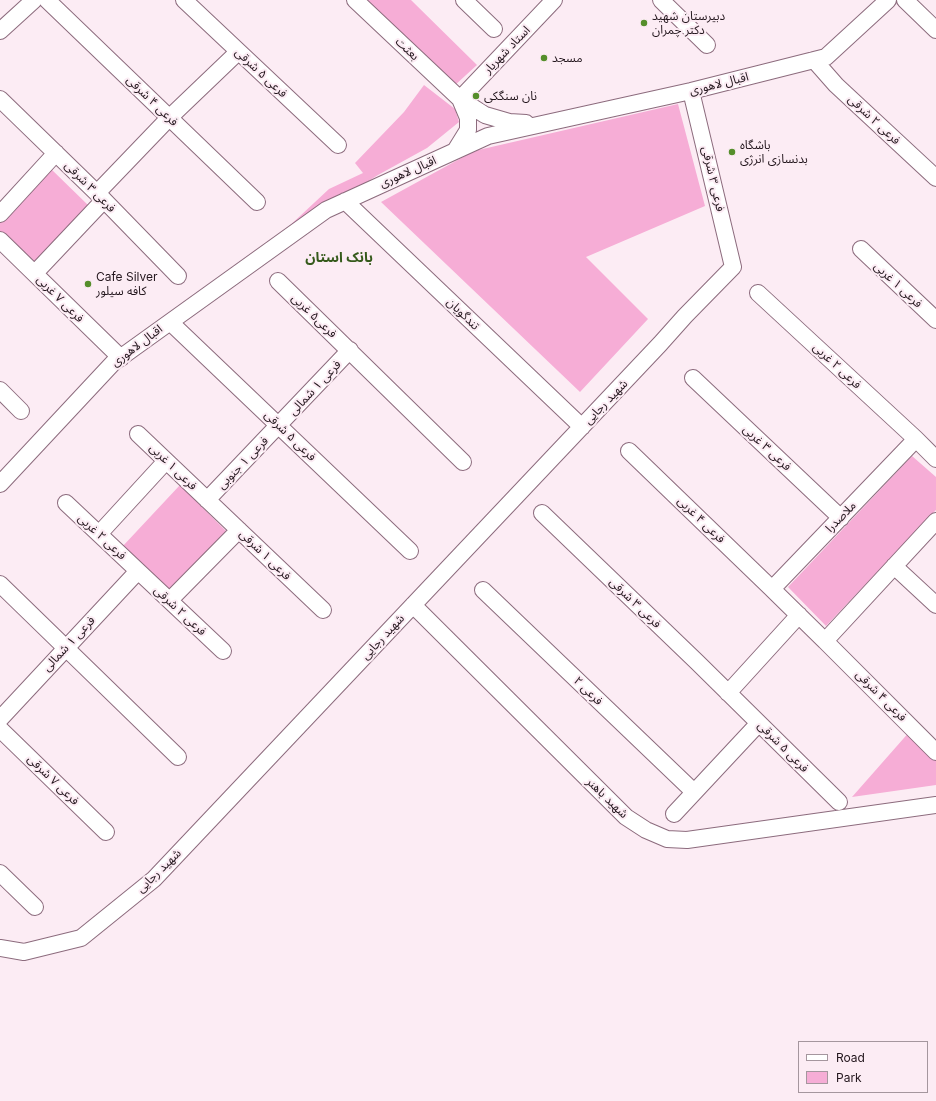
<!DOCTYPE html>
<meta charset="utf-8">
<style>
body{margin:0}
#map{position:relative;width:936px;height:1101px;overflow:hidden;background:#fcecf4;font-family:Inter,sans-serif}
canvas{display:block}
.legend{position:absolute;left:798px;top:1041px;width:130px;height:52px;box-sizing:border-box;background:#fcecf4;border:1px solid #a5969e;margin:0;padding:5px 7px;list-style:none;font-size:12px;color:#22151c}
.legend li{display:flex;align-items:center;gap:8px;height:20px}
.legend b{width:20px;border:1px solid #a5969e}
</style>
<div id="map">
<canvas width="936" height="1101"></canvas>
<ul class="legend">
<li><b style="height:5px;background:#fff"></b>Road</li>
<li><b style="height:11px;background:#f6add6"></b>Park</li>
</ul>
</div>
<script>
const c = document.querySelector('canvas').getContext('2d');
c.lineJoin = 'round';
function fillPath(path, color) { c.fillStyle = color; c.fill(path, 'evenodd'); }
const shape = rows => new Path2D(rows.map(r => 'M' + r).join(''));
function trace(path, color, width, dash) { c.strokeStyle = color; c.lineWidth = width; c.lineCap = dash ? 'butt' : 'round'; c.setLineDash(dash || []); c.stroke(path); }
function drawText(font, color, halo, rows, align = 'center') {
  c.font = font + ' Inter,"Noto Sans Arabic",sans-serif'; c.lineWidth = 4; c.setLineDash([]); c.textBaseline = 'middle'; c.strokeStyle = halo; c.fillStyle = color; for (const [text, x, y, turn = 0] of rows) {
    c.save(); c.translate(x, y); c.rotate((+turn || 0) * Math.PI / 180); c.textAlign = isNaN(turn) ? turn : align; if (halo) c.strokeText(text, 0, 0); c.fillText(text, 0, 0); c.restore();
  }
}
const green = shape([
 [363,0,411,0,477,65,454,86],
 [424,85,455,109,459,122,427,148,378,175,343,197,312,213,285,230,329,189,363,173,355,163,404,112],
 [678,104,705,206,586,257,648,319,580,392,381,202,474,151],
 [50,168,89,206,32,265,0,234,0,219],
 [912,456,936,477,936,510,826,626,788,587],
 [180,485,226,531,168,591,122,547],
 [911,730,936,753,936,785,852,797]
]);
const minor = shape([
 [47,0,257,202],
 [184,0,338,145],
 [355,0,460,99,485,115,509,122,526,123],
 [464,0,494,29],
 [661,0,707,45],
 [905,0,936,30],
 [0,31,34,0],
 [814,60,836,85,936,178],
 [0,99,104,200,178,276],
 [460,99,554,0],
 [455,151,468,130,468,118,460,99],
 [97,193,169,118,238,52],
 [345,201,582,427],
 [0,214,56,153],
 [0,240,121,358],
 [861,249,936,320],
 [35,273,104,200],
 [278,281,463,462],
 [758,293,916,439],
 [170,322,410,551],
 [693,378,841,518],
 [0,390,21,411],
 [138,434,323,610],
 [629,451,772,589],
 [936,459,916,439,772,589,825,641,936,521],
 [0,484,113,363,326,210,488,136,691,91,826,57,888,0],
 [207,500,350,350],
 [66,503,223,651],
 [542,513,697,662,839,802],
 [99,534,166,461],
 [894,566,936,605],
 [0,584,178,757],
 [483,590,694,792],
 [170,600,239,530],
 [413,605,626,817,646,830,667,839,687,840,936,805],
 [825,641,936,752],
 [728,693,799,615],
 [0,719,138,571],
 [0,729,106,832],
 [674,814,759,723],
 [0,873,35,907],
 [0,948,24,952,81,938,154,879,660,344,685,316,733,267,691,91]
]);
const markers = [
 [644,23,4,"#558e2b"],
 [544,58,4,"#558e2b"],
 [476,96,4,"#558e2b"],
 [732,152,4,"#558e2b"],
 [88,284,4,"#558e2b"]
];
const poiNames = [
 ["دبیرستان شهید",652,16],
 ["دکتر چمران",652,30],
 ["مسجد",552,58],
 ["نان سنگکی",484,96],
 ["باشگاه",740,145],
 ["بدنسازی انرژی",740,159],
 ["Cafe Silver",96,277],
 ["کافه سیلور",96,291]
];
const streetNames = [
 ["بعثت",407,49,43],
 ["استاد شهریار",507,50,-46],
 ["فرعی ۵ شرقی",261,73,43],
 ["اقبال لاهوری",719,84,-14],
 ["فرعی ۴ شرقی",152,101,44],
 ["فرعی ۲ شرقی",874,120,43],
 ["اقبال لاهوری",408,172,-24],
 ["فرعی ۳ شرقی",713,179,77],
 ["فرعی ۳ شرقی",90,187,45],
 ["فرعی ۱ غربی",898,285,43],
 ["فرعی ۷ غربی",60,299,45],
 ["تندگویان",463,314,44],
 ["فرعی۵ غربی",314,316,44],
 ["اقبال لاهوری",137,346,-37],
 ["فرعی ۲ غربی",837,366,43],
 ["فرعی ۱ شمالی",315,388,-47],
 ["شهید رجایی",606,402,-46],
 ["فرعی ۵ شرقی",290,436,44],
 ["فرعی ۳ غربی",767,448,43],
 ["فرعی ۱ جنوبی",243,463,-46],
 ["فرعی ۱ غربی",173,467,44],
 ["ملاصدرا",841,517,-46],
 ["فرعی ۴ غربی",701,520,44],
 ["فرعی ۲ غربی",102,537,43],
 ["فرعی ۱ شرقی",265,555,44],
 ["فرعی ۳ شرقی",635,603,44],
 ["فرعی ۲ شرقی",180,611,43],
 ["شهید رجایی",383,637,-47],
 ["فرعی ۱ شمالی",69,644,-47],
 ["فرعی ۲",588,691,44],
 ["فرعی ۴ شرقی",881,696,45],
 ["فرعی ۵ شرقی",783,747,45],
 ["فرعی ۷ شرقی",53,780,44],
 ["شهید باهنر",607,798,44],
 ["شهید رجایی",159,871,-44]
];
const quarterNames = [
 ["بانک استان",339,258]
];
fillPath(green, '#f6add6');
trace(minor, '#8c6b7d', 18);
trace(minor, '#fff', 16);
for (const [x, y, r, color] of markers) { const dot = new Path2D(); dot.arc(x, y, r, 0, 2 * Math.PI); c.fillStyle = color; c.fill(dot); trace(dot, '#fcecf4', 1.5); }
drawText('12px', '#22151c', '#fcecf4', poiNames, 'left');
drawText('12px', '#22151c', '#fcecf4', streetNames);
drawText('bold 14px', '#355a1b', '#fcecf4', quarterNames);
</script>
